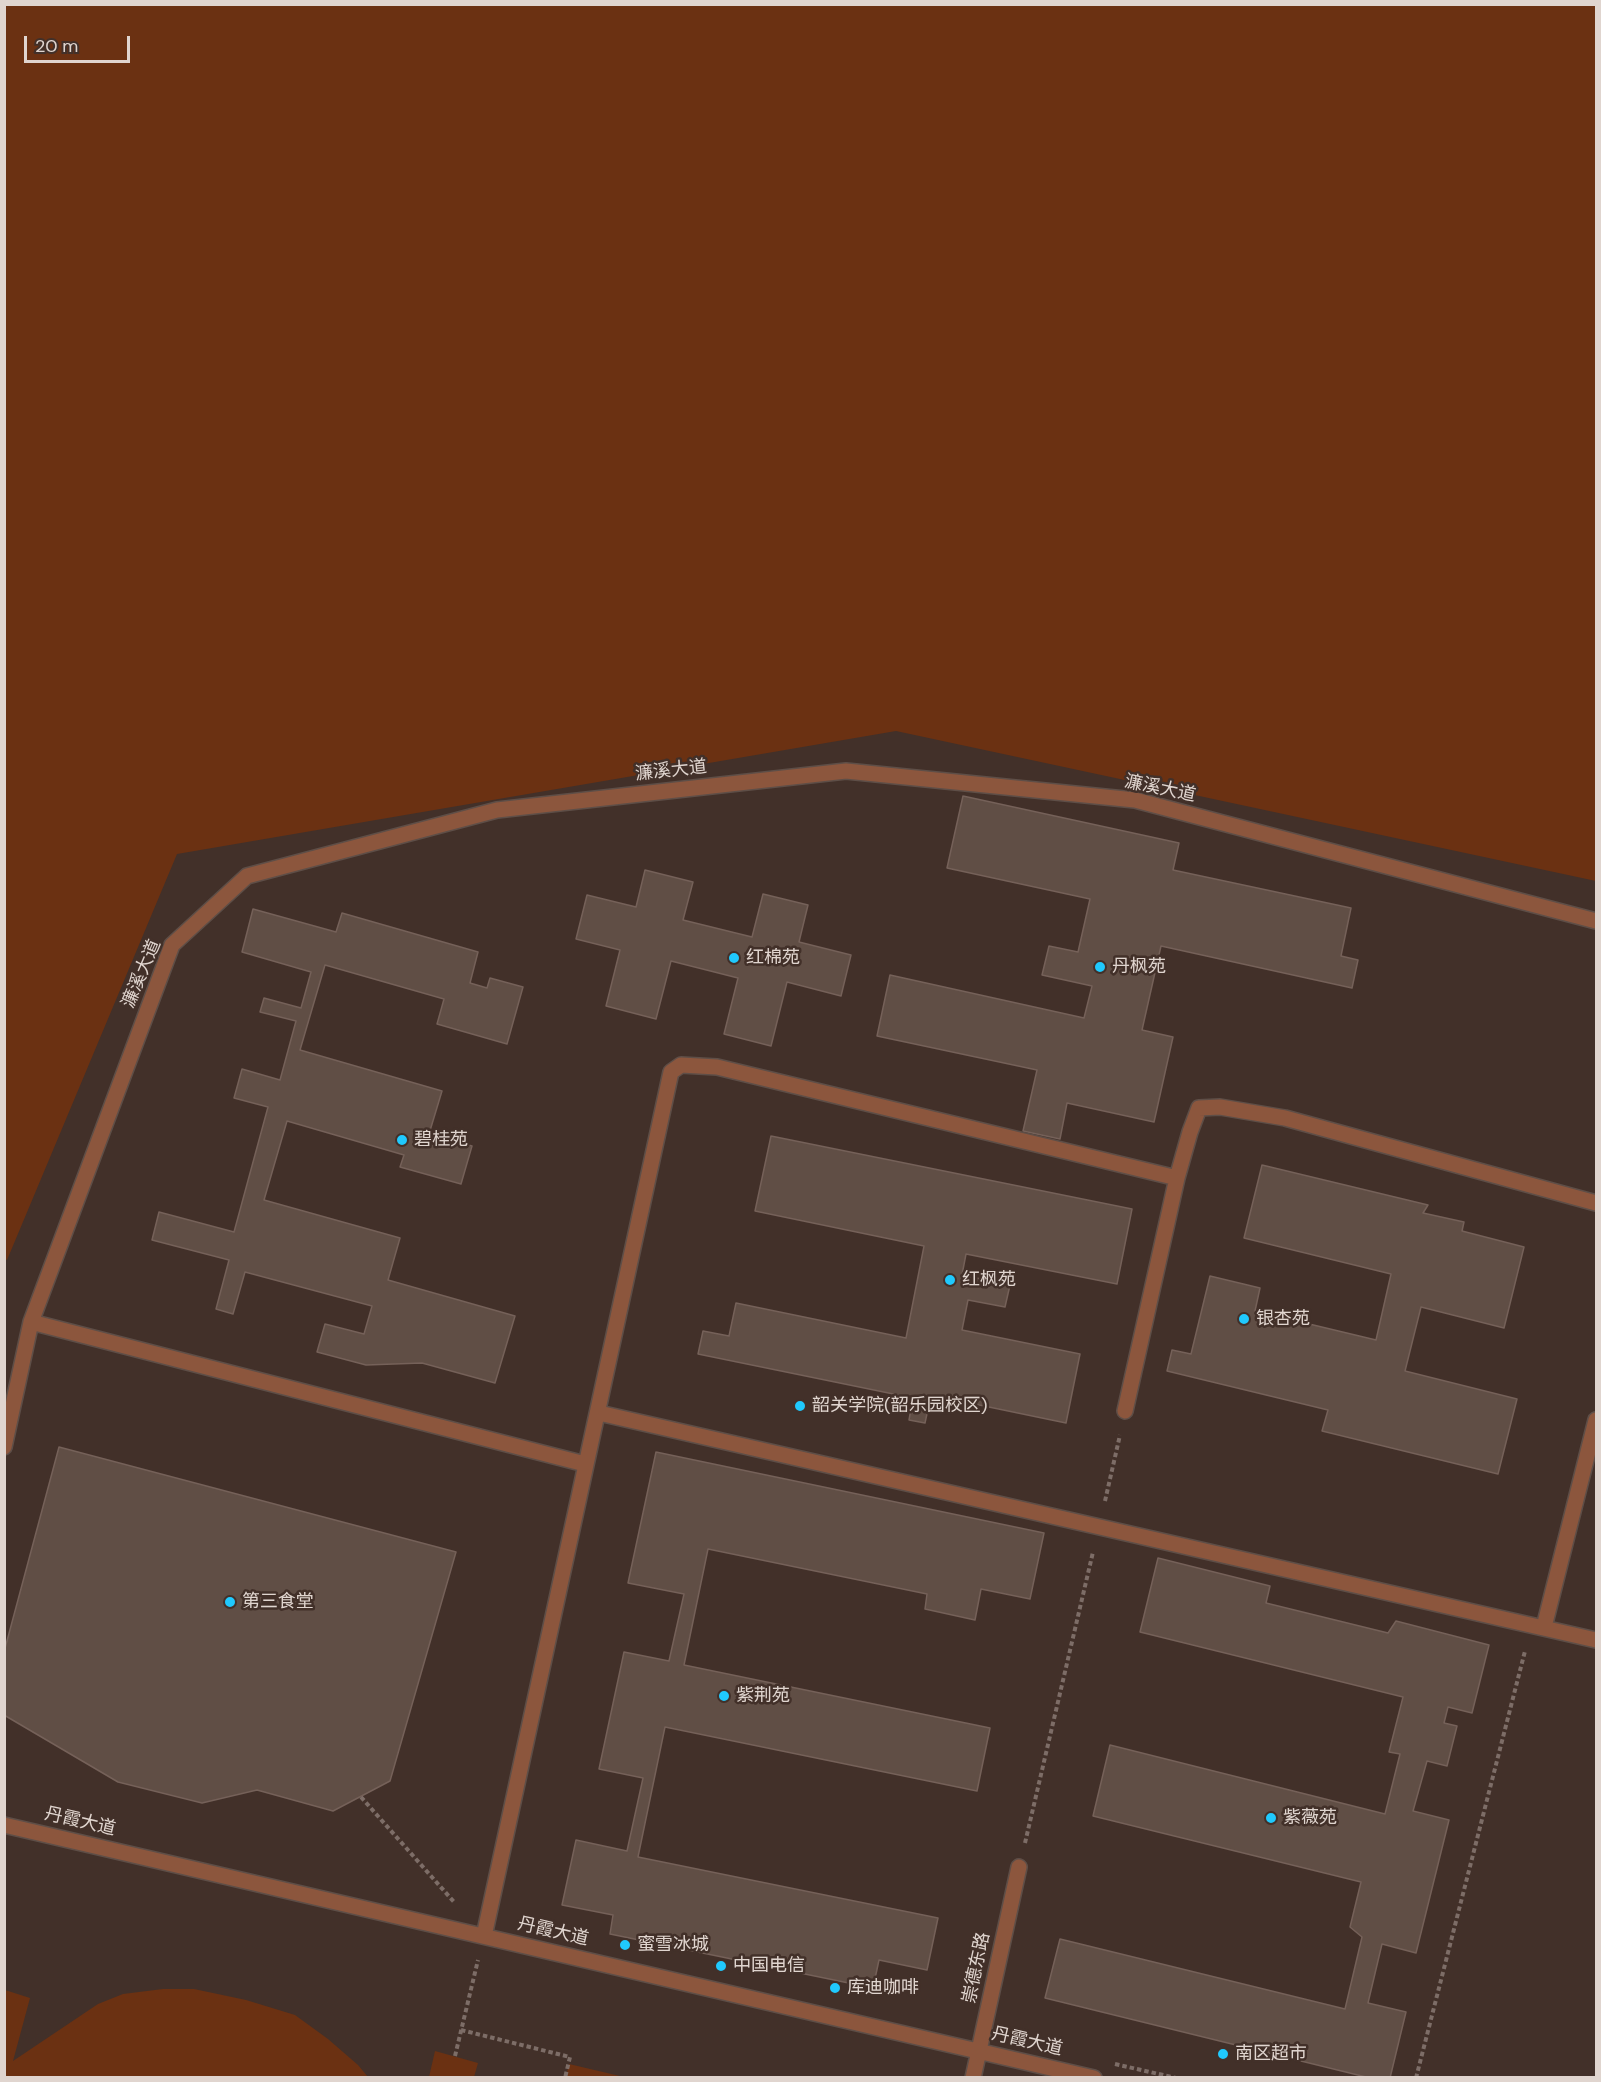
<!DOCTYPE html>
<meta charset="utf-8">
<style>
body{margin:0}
#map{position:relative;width:1601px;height:2082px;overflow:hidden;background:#423029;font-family:"DM Sans",sans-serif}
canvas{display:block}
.frame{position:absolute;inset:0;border:6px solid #e0d5cf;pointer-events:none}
.scale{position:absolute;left:24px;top:36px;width:106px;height:27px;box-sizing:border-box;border:3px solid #e0d5cf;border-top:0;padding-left:8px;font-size:18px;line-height:21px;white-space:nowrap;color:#e0d5cf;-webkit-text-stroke:4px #423029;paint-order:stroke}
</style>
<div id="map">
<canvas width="1601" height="2082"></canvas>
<div class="frame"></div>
<div class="scale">20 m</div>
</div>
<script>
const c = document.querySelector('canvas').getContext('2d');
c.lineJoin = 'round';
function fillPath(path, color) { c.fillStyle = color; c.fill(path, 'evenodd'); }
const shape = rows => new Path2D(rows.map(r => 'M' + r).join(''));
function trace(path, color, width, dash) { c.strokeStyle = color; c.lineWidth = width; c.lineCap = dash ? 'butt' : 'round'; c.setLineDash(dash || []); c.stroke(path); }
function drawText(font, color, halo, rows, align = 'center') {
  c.font = font + ' "DM Sans","Noto Sans SC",sans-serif'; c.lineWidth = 5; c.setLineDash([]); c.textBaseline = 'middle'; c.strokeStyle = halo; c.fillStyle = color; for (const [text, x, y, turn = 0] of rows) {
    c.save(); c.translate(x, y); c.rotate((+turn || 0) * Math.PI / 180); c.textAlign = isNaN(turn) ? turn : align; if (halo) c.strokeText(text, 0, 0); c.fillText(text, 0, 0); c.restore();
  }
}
const green = shape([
 [5,4,1596,5,1596,881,896,731,177,854,7,1260,5,1259],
 [163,1989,194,1989,246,2000,295,2015,328,2039,358,2065,368,2077,5,2077,5,1990,30,1998,13,2061,98,2004,123,1994],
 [435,2051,478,2063,474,2077,429,2077],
 [569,2064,624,2077,566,2077]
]);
const building = shape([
 [963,796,1179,843,1173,870,1351,908,1341,956,1358,960,1352,988,1161,946,1142,1030,1173,1037,1154,1122,1067,1103,1060,1139,1023,1131,1037,1070,877,1036,890,975,1084,1018,1092,986,1042,975,1049,946,1078,952,1090,899,947,868,963,796],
 [645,870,693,882,683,920,752,937,763,894,808,905,799,942,851,955,841,996,787,982,771,1046,724,1034,738,978,671,961,656,1019,606,1006,620,950,576,939,587,895,636,907,645,870],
 [253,909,336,932,342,913,478,952,470,983,487,988,490,978,523,987,507,1044,437,1024,444,999,325,965,300,1050,442,1091,429,1134,472,1146,461,1184,400,1167,404,1155,287,1121,264,1200,400,1238,388,1280,515,1316,495,1383,422,1363,366,1365,317,1352,325,1324,364,1334,372,1306,245,1272,233,1314,216,1309,229,1260,152,1240,159,1212,234,1232,268,1107,234,1098,242,1069,280,1080,296,1021,260,1012,264,998,301,1008,311,972,242,952,253,909],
 [771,1136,1132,1209,1117,1284,966,1254,962,1275,1010,1285,1005,1307,968,1300,962,1330,1080,1354,1066,1423,931,1395,925,1423,909,1420,913,1398,698,1354,703,1331,729,1336,736,1303,906,1338,924,1246,755,1211,771,1136],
 [1262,1165,1428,1205,1423,1213,1464,1222,1462,1231,1524,1247,1504,1328,1421,1307,1405,1371,1517,1399,1498,1474,1322,1431,1328,1410,1167,1371,1172,1350,1191,1354,1210,1276,1260,1288,1255,1311,1376,1340,1391,1274,1244,1238,1262,1165],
 [59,1447,456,1552,390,1781,333,1811,257,1790,202,1803,118,1782,4,1715,4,1652,59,1447],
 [656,1452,1044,1533,1030,1599,981,1589,975,1620,925,1609,927,1594,708,1549,684,1665,990,1728,977,1791,665,1727,638,1857,938,1918,927,1970,879,1960,873,1988,610,1934,613,1915,562,1905,576,1840,627,1851,643,1778,599,1769,624,1652,669,1661,684,1594,628,1583,656,1452],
 [1158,1558,1270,1586,1266,1603,1388,1633,1396,1621,1489,1645,1472,1713,1448,1707,1444,1723,1457,1726,1447,1766,1427,1761,1413,1811,1449,1820,1416,1953,1382,1944,1368,2003,1406,2012,1390,2078,1370,2078,1045,1998,1060,1939,1345,2009,1362,1937,1350,1927,1361,1882,1093,1816,1110,1745,1385,1814,1400,1754,1389,1752,1403,1697,1140,1632,1158,1558]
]);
const path = shape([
 [1105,1501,1120,1435],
 [361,1797,454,1902],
 [1025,1843,1093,1552],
 [461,2030,570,2057,565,2078],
 [455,2056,478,1960],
 [1115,2064,1176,2078],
 [1416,2078,1525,1651]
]);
const lane = shape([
 [31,1322,172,945,247,876,497,810,846,771,1135,800,1596,921],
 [1125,1411,1177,1178],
 [599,1413,1596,1640],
 [4,1447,31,1322,585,1464],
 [1544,1627,1596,1420],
 [4,1825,1094,2078],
 [484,1936,671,1072,681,1065,717,1067,1177,1178,1190,1132,1199,1108,1220,1107,1285,1118,1596,1203],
 [973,2078,1019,1867]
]);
const markers = [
 [734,958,6,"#20c9fd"],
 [1100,967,6,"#20c9fd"],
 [402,1140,6,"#20c9fd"],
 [950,1280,6,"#20c9fd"],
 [1244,1319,6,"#20c9fd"],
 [800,1406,6,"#20c9fd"],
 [230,1602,6,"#20c9fd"],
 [724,1696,6,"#20c9fd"],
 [1271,1818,6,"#20c9fd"],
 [625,1945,6,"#20c9fd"],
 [721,1966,6,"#20c9fd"],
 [835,1988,6,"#20c9fd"],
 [1223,2054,6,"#20c9fd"]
];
const streetNames = [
 ["濂溪大道",671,771,-6],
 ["濂溪大道",1160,789,12],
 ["濂溪大道",142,974,-67],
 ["丹霞大道",80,1822,13],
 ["丹霞大道",553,1932,13],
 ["崇德东路",977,1968,-78],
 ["丹霞大道",1027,2042,13]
];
const poiNames = [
 ["红棉苑",746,958],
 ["丹枫苑",1112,967],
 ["碧桂苑",414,1140],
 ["红枫苑",962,1280],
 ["银杏苑",1256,1319],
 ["韶关学院(韶乐园校区)",812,1406],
 ["第三食堂",242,1602],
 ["紫荆苑",736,1696],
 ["紫薇苑",1283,1818],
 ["蜜雪冰城",637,1945],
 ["中国电信",733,1966],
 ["库迪咖啡",847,1988],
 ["南区超市",1235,2054]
];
fillPath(green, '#6b3112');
fillPath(building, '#604e45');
trace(building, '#756159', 1.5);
trace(lane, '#5e4e47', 18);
trace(path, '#7d6d67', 4, [4.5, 3]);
trace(lane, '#8c563d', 15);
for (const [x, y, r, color] of markers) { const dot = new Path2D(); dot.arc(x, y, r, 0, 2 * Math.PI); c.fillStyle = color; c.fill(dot); trace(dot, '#423029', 2); }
drawText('18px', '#e0d5cf', '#423029', streetNames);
drawText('18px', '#e0d5cf', '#423029', poiNames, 'left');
</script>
